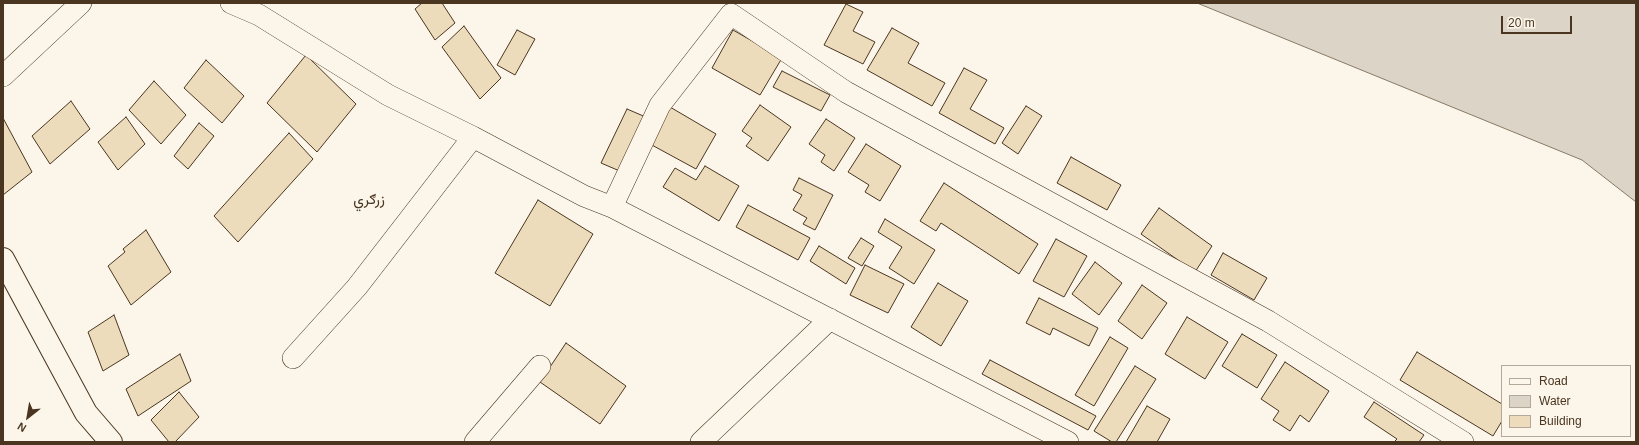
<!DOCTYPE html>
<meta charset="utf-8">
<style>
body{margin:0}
#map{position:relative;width:1639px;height:445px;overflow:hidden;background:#fbf6e9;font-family:Helvetica,sans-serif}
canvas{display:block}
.frame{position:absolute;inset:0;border:4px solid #4a3520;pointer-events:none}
.legend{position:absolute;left:1501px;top:365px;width:130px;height:72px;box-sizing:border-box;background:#fbf6e9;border:1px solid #b4a999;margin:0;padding:5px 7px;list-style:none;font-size:12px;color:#4a3520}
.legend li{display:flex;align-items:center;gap:8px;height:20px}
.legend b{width:20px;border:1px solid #b4a999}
.north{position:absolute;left:8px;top:397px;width:40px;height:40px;-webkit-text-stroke:3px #fbf6e9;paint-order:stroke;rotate:211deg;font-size:11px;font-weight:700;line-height:16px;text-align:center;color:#4a3520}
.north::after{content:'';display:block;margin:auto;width:14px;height:18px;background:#4a3520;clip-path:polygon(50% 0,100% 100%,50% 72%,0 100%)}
.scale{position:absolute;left:1501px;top:16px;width:71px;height:18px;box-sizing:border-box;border:2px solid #4a3520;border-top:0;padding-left:5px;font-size:12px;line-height:14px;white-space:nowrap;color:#4a3520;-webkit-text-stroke:3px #fbf6e9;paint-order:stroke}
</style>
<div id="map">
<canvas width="1639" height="445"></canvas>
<div class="frame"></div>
<ul class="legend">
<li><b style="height:5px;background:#fbf6e9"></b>Road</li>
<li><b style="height:11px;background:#dcd4c6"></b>Water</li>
<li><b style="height:11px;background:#ecdcbc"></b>Building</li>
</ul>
<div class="north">N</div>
<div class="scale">20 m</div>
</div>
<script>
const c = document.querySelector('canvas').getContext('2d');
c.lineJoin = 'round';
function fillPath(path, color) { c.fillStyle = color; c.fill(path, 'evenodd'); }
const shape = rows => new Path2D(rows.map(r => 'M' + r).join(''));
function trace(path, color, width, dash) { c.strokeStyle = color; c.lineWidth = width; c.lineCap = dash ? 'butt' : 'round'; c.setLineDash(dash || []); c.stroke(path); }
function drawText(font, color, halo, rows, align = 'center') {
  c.font = font + ' Helvetica,Vazirmatn,sans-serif'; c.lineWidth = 3; c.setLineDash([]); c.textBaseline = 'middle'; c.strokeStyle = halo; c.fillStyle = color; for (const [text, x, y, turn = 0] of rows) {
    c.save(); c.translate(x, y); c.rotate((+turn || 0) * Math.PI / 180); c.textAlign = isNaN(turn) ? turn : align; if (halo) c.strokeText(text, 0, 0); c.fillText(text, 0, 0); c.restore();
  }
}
const water = shape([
 [1197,3,1636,3,1636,202,1582,160,1197,3]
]);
const building = shape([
 [422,3,442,3,455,23,435,40,415,9,422,3],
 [846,4,863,12,853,31,875,42,863,64,824,45,846,4],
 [464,26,501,78,480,99,442,47,464,26],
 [892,28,919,43,908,63,945,83,932,106,867,70,892,28],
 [517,30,535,39,515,75,497,65,517,30],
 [733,30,782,58,760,95,712,68,733,30],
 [306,55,356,104,317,152,267,103,306,55],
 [206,60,244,96,222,123,184,88,206,60],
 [964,68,987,80,970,109,1004,128,995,144,939,113,964,68],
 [782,71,830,95,821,111,773,87,782,71],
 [154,81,186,115,161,144,129,110,154,81],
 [71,101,90,129,50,164,32,136,71,101],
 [760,105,791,127,768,161,746,146,752,138,742,131,760,105],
 [1026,106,1042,116,1018,154,1002,143,1026,106],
 [670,107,716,134,696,169,650,144,670,107],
 [627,109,648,118,622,172,601,163,627,109],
 [126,117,145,144,118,170,98,142,126,117],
 [3,118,32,172,3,195,3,118],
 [826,119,855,138,834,171,821,162,825,155,809,144,826,119],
 [199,123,214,136,188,169,174,156,199,123],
 [289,133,313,159,238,242,214,216,289,133],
 [866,144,901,166,880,201,865,192,869,185,848,172,866,144],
 [1071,157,1121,185,1107,210,1057,183,1071,157],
 [705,166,739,186,719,221,663,187,675,168,696,180,705,166],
 [799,178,833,195,815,230,803,224,807,218,793,210,802,195,793,190,799,178],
 [944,183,1038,244,1019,274,941,223,936,231,920,221,944,183],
 [538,200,593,234,550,306,495,273,538,200],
 [748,205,810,238,798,260,736,227,748,205],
 [1159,208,1212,246,1195,272,1141,234,1159,208],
 [885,219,935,250,914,284,889,268,902,247,878,232,885,219],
 [146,230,171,272,131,305,108,266,125,252,123,249,146,230],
 [861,238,874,246,862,266,848,258,861,238],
 [1056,239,1087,256,1064,297,1033,281,1056,239],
 [819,246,855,268,846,284,810,261,819,246],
 [1223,253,1267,278,1254,300,1211,275,1223,253],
 [1095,262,1122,283,1099,315,1072,294,1095,262],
 [865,265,904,284,888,313,850,295,865,265],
 [938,283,968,301,941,346,911,327,938,283],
 [1142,285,1167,303,1142,339,1118,321,1142,285],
 [1039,298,1098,328,1089,346,1053,328,1050,335,1026,323,1039,298],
 [114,315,129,355,103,371,88,332,114,315],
 [1187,317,1228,342,1205,379,1165,354,1187,317],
 [1242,334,1277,355,1257,388,1222,366,1242,334],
 [1110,337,1128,348,1094,406,1075,395,1110,337],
 [566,343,626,386,600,424,540,382,566,343],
 [1417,352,1502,404,1502,421,1493,436,1400,380,1417,352],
 [180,354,191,381,138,416,126,389,180,354],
 [990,360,1096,416,1088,430,982,374,990,360],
 [1285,362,1329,391,1309,422,1300,415,1290,431,1273,420,1279,411,1261,399,1285,362],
 [1135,366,1156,379,1116,442,1112,442,1094,431,1135,366],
 [179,392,199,417,175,442,169,442,151,420,179,392],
 [1374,402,1424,435,1419,442,1394,442,1397,439,1364,417,1374,402],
 [1147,406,1170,419,1157,442,1126,442,1147,406]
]);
const minor = shape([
 [231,3,259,15,388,95,473,137,584,196,612,207,1068,442],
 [3,76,81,3],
 [612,207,660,105,731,14,846,92,1268,321,1463,442],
 [293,358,357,287,473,137],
 [475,442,540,366],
 [701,442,830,319]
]);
const secondary = shape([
 [3,259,86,413,111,442]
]);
const quarterNames = [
 ["زرګري",369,200]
];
fillPath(water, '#dcd4c6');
trace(water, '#887966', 1);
fillPath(building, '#ecdcbc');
trace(building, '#4a3520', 1);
trace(minor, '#4a3520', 22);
trace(secondary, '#4a3520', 24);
trace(minor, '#fbf6e9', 21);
trace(secondary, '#fbf6e9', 22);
drawText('15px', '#4a3520', '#fbf6e9', quarterNames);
</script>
